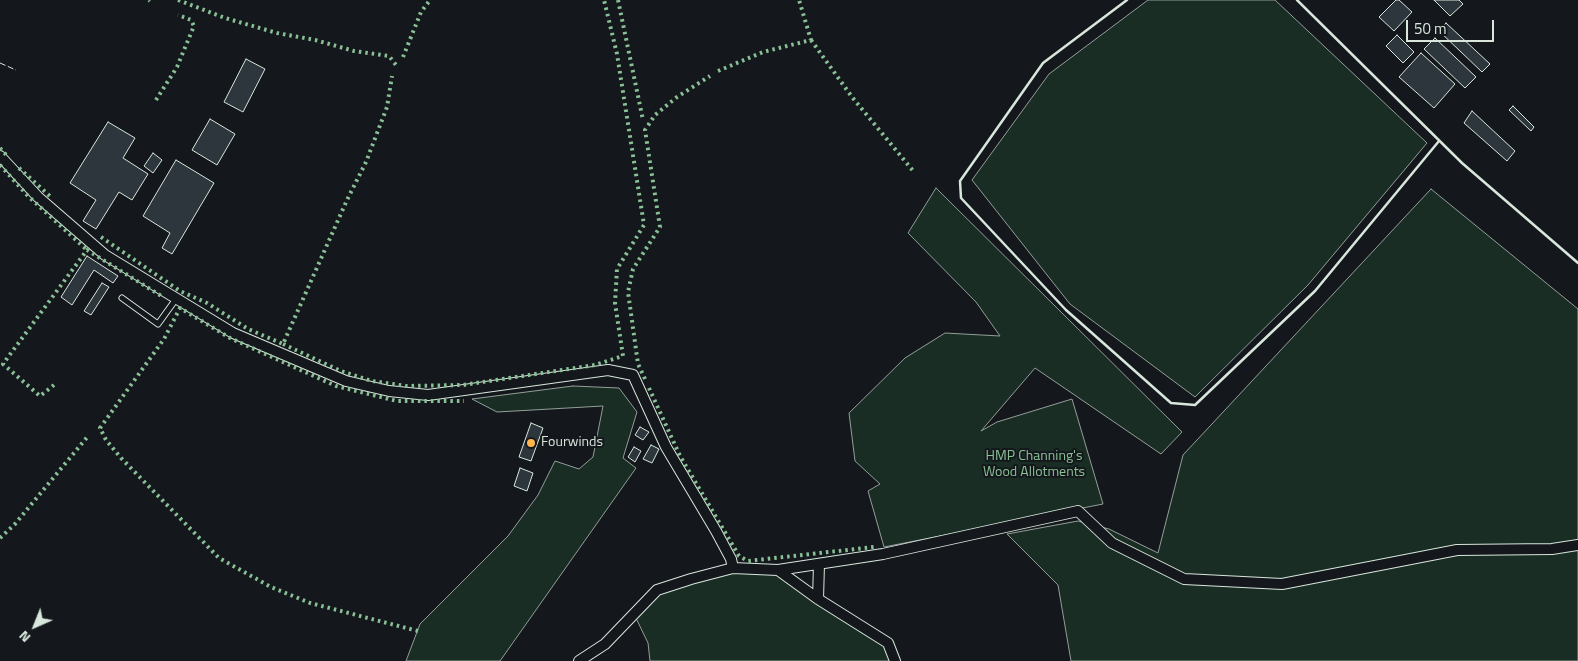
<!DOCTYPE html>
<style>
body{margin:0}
#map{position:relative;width:1578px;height:661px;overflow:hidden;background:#14181c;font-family:"Titillium Web",sans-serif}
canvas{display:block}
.north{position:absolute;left:10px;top:601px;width:50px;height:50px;-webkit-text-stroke:4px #14181c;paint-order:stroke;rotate:224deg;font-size:14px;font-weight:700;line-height:20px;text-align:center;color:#d8e6dc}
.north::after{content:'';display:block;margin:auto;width:18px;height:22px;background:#d8e6dc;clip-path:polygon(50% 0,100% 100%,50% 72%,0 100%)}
.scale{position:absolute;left:1406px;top:20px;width:88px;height:22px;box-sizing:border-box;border:2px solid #d8e6dc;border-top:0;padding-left:6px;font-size:15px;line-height:18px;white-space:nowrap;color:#d8e6dc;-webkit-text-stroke:4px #14181c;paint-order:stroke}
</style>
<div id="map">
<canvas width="1578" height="661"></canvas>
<div class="north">N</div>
<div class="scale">50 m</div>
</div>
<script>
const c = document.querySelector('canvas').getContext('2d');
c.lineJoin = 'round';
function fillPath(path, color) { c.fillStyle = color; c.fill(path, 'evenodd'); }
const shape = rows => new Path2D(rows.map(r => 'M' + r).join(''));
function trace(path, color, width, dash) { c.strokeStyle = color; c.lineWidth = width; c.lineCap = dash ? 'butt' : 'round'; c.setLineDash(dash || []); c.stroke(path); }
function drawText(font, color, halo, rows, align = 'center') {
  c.font = font + ' "Titillium Web",sans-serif'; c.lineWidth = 4; c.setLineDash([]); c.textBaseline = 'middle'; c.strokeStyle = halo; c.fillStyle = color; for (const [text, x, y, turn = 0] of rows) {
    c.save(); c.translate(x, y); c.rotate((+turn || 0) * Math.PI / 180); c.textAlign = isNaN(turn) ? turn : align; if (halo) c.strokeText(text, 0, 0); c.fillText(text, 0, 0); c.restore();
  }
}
const green = shape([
 [1148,0,1275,0,1427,143,1308,285,1195,397,1070,304,972,180,1049,74,1148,0],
 [936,188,1182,432,1161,454,1035,368,981,431,997,422,1072,399,1103,504,884,547,868,491,880,484,855,461,849,413,905,358,945,333,1000,336,976,302,908,233,936,188],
 [1431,189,1578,309,1578,661,1071,661,1058,585,1007,534,1078,521,1109,529,1158,553,1183,455,1431,189],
 [573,386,619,388,637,412,623,458,636,468,500,661,406,661,420,624,508,536,538,495,555,461,579,469,593,457,603,406,497,412,472,399,573,386],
 [733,568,778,570,892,647,898,661,650,661,648,643,634,614,657,590,733,568]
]);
const building = shape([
 [1396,0,1399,0,1412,12,1394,31,1379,17,1396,0],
 [1434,0,1459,0,1463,4,1450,16,1434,0],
 [1446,23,1490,64,1482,72,1439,31,1446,23],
 [1397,35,1414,52,1403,63,1386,46,1397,35],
 [1435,38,1476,77,1465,88,1424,49,1435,38],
 [1421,53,1455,84,1434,108,1399,77,1421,53],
 [246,59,265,69,243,112,224,102,246,59],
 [1513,106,1534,127,1531,131,1509,110,1513,106],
 [1472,111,1515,151,1507,161,1464,123,1472,111],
 [210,119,235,134,217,165,192,150,210,119],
 [108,122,135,138,123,158,148,174,132,200,119,192,96,229,83,221,96,200,70,183,108,122],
 [153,153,162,160,153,173,144,166,153,153],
 [176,160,214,183,172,254,162,248,170,233,143,216,176,160],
 [87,256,118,276,113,283,94,270,72,305,61,297,87,256],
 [102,283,109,287,91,315,84,311,102,283],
 [531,423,543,428,531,461,519,457,531,423],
 [640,427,649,432,643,440,635,435,640,427],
 [651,445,659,449,652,463,643,459,651,445],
 [634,447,641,451,635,462,628,457,634,447],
 [520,468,533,473,527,491,514,486,520,468]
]);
const service = shape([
 [122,298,158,324,176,299]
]);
const minor = shape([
 [0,156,38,197,105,255,233,333,346,381,389,391,428,395,608,370,633,375,666,447,716,531,731,559,733,568],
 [778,570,818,599,888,643,895,661],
 [818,599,819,564],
 [579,661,605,644,657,590,691,579,733,568,778,570,883,554,1078,511,1112,543,1184,579,1282,584,1457,550,1552,549,1578,545]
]);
const hedge = shape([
 [149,0,150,1],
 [178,0,225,18,277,33,315,40,354,51,389,56,396,65],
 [618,0,643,120],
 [811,40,852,97,914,172],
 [403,57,421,12,430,0],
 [718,71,763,52,811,40,799,0],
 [156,100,177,67,194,26,191,20,178,15],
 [0,148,8,157],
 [0,165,28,196,87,250],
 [19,168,52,198],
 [101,237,180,291,207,303,248,329,283,344,347,200,366,162,387,107,392,76],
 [283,344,341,371,372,381,406,386,463,385,595,365,623,356,615,303,617,269,644,225,617,54,604,0],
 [645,379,638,364,628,292,633,269,660,227,645,130,655,115,677,97,710,76],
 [54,385,40,396,3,364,87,250,163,297],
 [649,388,680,456,739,556,748,561,874,547],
 [0,538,15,524,89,435],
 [418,631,310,603,271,587,219,558,121,458,106,440,100,428,164,339,180,308,230,338,336,386,397,401,464,401]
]);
const fence = shape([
 [0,63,16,70]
]);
const wall = shape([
 [1127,0,1043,63,960,181,961,198,1066,310,1171,403,1195,405,1315,291,1439,141],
 [1297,0,1462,163,1578,263]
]);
const markers = [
 [531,443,5,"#ffb74d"]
];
const poiNames = [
 ["Fourwinds",541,443]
];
const parkNames = [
 ["HMP Channing's",1034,457],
 ["Wood Allotments",1034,473]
];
fillPath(green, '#1a2d24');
trace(green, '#939e99', 1);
fillPath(building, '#2c363c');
trace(building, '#d8e6dc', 1);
trace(service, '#d8e6dc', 7);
trace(minor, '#d8e6dc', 12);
trace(service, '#14181c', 5);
trace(minor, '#14181c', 10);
trace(hedge, '#8ac095', 4, [2.5, 4]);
trace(fence, '#d8e6dc', 1, [6, 2.5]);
trace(wall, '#d8e6dc', 2.5);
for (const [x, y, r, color] of markers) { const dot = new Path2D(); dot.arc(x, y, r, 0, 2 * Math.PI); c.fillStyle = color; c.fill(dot); trace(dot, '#14181c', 2); }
drawText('14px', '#d8e6dc', '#14181c', poiNames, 'left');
drawText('14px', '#8ac095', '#14181c', parkNames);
</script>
